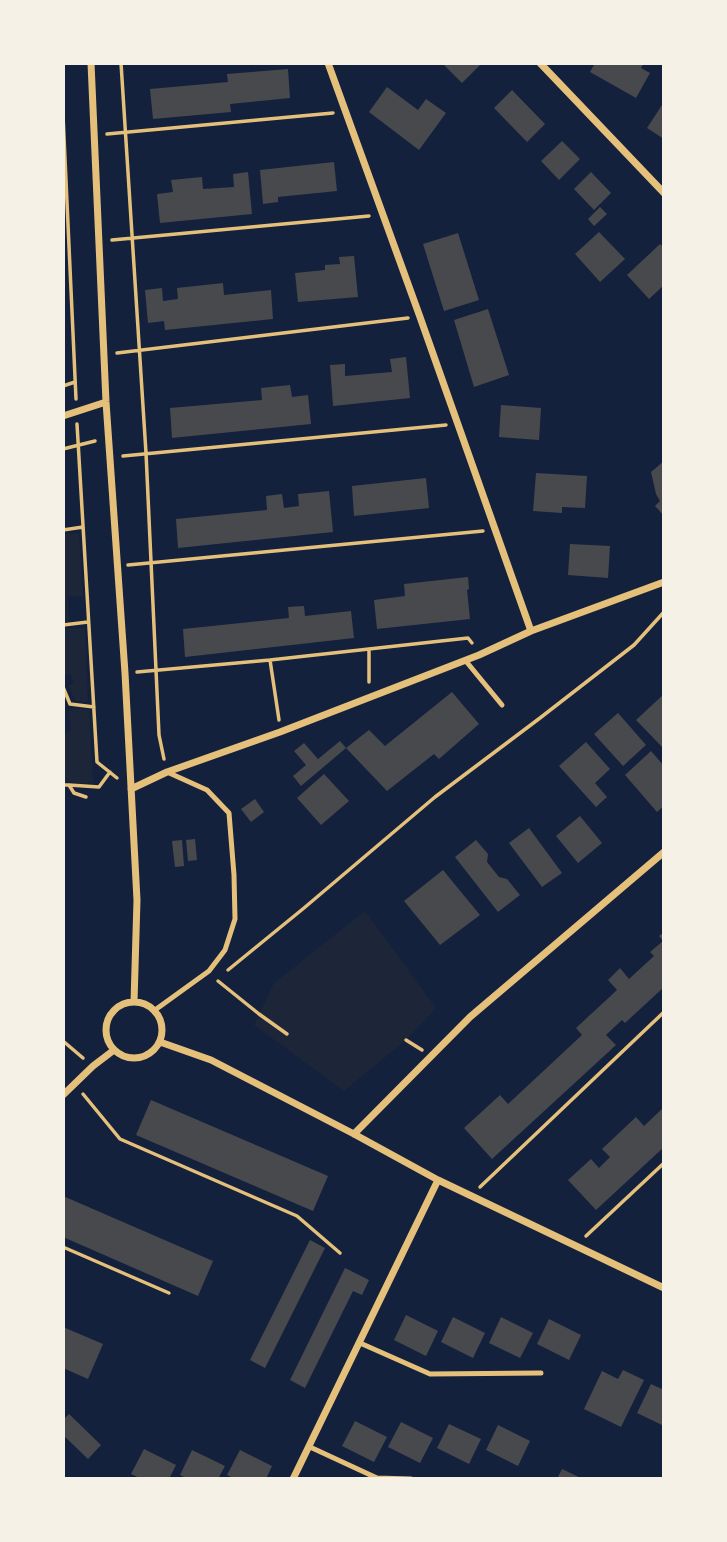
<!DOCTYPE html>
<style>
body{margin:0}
#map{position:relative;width:727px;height:1542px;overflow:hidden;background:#14213d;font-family:Barlow,sans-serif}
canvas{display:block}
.frame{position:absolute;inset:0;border:65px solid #f6f1e7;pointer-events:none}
</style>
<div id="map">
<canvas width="727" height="1542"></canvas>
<div class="frame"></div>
</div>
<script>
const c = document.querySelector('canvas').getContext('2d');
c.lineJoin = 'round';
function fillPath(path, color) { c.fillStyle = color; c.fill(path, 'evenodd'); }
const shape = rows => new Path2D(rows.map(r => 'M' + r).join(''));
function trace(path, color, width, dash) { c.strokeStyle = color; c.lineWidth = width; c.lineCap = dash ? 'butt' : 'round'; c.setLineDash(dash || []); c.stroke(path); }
const green = shape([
 [79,533,83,596,68,597,69,620,63,621,63,539,65,534],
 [63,626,64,626,65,629,85,628,88,702,76,701,68,686,74,683,71,674,64,676,63,673],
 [77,708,89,710,93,782,78,784,63,778,63,734,71,730,68,712],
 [365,911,436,1008,406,1040,344,1091,254,1025,274,983]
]);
const building = shape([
 [442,63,482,63,462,83],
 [595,63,644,63,641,68,650,73,636,98,590,72],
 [288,69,290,98,230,104,231,112,153,119,150,89,228,82,227,74],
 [387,87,418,110,426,99,446,113,419,150,369,112],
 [512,90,545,124,527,142,494,108],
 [664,102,664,139,647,128],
 [562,141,580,159,559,180,541,161],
 [334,162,337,191,278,197,278,202,263,204,260,170],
 [248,172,252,214,160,223,157,194,173,192,171,180,202,177,203,189,234,187,233,174],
 [591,172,611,193,594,210,574,189],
 [600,207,607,214,594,226,588,219],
 [599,232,625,259,600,282,575,254],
 [458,233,479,300,444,311,423,244],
 [660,244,664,248,664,285,649,299,627,275],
 [354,256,358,297,298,302,295,273,325,270,325,265,340,264,339,257],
 [223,283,224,295,271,290,273,319,165,330,164,321,148,323,145,290,162,288,163,301,178,299,177,288],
 [488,309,509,375,474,387,454,320],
 [406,357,410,398,333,406,330,365,345,364,345,376,392,372,390,359],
 [290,385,292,397,308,395,311,424,172,438,170,408,262,400,261,388],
 [501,405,541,408,539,440,499,437],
 [664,461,664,516,655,506,660,501,656,494,651,472],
 [536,473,587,476,585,508,562,507,562,513,533,511],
 [426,478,429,508,354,516,352,486],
 [329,491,333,532,178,548,176,519,267,510,266,496,282,494,284,508,299,506,298,494],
 [570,544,610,546,608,578,568,575],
 [468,577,469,589,467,590,470,619,377,629,374,600,405,596,404,584],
 [304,606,305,616,351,611,354,638,185,657,183,629,289,618,288,607],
 [452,692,479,724,439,759,434,754,387,791,346,748,369,730,385,746],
 [664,694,664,749,636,720],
 [618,713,646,745,623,766,594,734],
 [340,741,346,748,301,786,293,776,306,765,294,751,304,743,318,759],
 [586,742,610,769,595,783,607,797,596,807,559,766],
 [651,751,664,766,664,806,657,812,625,775],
 [324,774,349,801,321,825,297,798],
 [255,799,264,812,251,822,241,809],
 [580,816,602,843,578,863,556,836],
 [529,828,562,873,542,887,509,843],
 [195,839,197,860,188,861,186,840],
 [182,840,184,866,175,867,172,841],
 [476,840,488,854,487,862,499,877,507,879,520,895,498,912,455,857],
 [443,870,480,915,440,945,404,901],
 [664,932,664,987,625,1023,622,1020,606,1035,616,1045,492,1159,464,1128,500,1095,508,1104,582,1035,576,1028,617,990,608,980,620,968,629,979,654,956,650,952,663,941,659,936],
 [151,1100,328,1176,313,1211,136,1135],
 [664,1107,664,1147,596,1210,568,1180,591,1159,599,1168,610,1157,602,1149,636,1117,644,1126],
 [63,1196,213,1261,198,1296,63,1237],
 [310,1240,325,1248,265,1368,250,1360],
 [345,1268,369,1280,362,1295,353,1291,305,1388,290,1380],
 [406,1315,438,1331,426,1356,394,1340],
 [453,1317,485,1333,473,1358,441,1342],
 [501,1317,533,1333,520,1358,489,1343],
 [549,1319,581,1335,569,1360,537,1344],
 [63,1327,103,1344,88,1379,63,1368],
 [623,1370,644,1380,621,1427,584,1409,602,1371,618,1379],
 [651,1384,664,1390,664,1426,637,1413],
 [69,1414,101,1445,88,1459,63,1435,63,1420],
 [355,1421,387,1437,374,1462,342,1446],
 [401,1422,433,1438,420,1463,388,1447],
 [449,1424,481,1439,469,1464,437,1448],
 [498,1425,530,1441,518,1466,486,1450],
 [144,1449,176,1465,169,1479,142,1479,131,1474],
 [192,1450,225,1466,218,1479,188,1479,180,1475],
 [240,1450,272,1466,266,1479,235,1479,227,1475],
 [562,1469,583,1479,557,1479]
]);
const path = shape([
 [121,63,146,453,159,735,164,759],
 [63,115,76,399],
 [107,134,333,113],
 [112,240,369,216],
 [117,353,408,318],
 [63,386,75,382],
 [77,424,97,762,117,778],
 [63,449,95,441],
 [123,456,446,425],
 [63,530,83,527],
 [128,565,483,531],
 [63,625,88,622],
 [369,649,369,682],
 [270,660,279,720],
 [137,672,270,660,468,638,472,643],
 [63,687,70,704,94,707],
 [63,785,69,785,74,793,86,797],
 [69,785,99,787,110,772],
 [228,970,304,908,435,797,540,718,634,645,664,612],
 [218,981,259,1014,287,1034],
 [406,1040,422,1050],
 [63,1041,83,1058],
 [83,1094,120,1139,297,1216,340,1253],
 [480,1187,664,1012],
 [586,1236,664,1163],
 [63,1247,169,1293]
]);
const service = shape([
 [465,660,502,705],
 [155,1010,209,971,225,950,235,919,234,875,229,813,207,790,167,772],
 [360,1343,430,1374,541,1373],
 [310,1447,377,1478,411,1479]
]);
const minor = shape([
 [91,63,106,402,125,673,137,900,134,1002],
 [328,63,420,317,531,631],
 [540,63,664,193],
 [63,416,106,402],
 [131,789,167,772,280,732,479,655,531,631,664,582],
 '106 1030a28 28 0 1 1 56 0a28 28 0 1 1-56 0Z',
 [160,1042,211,1060,354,1134,438,1180,664,1288],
 [63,1095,93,1066,114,1050],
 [354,1134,470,1017,664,852],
 [293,1479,438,1180]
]);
fillPath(green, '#1d2539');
fillPath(building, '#48494c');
trace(path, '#e5c07b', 3.5);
trace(service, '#e5c07b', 5);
trace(minor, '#e5c07b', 7);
</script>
